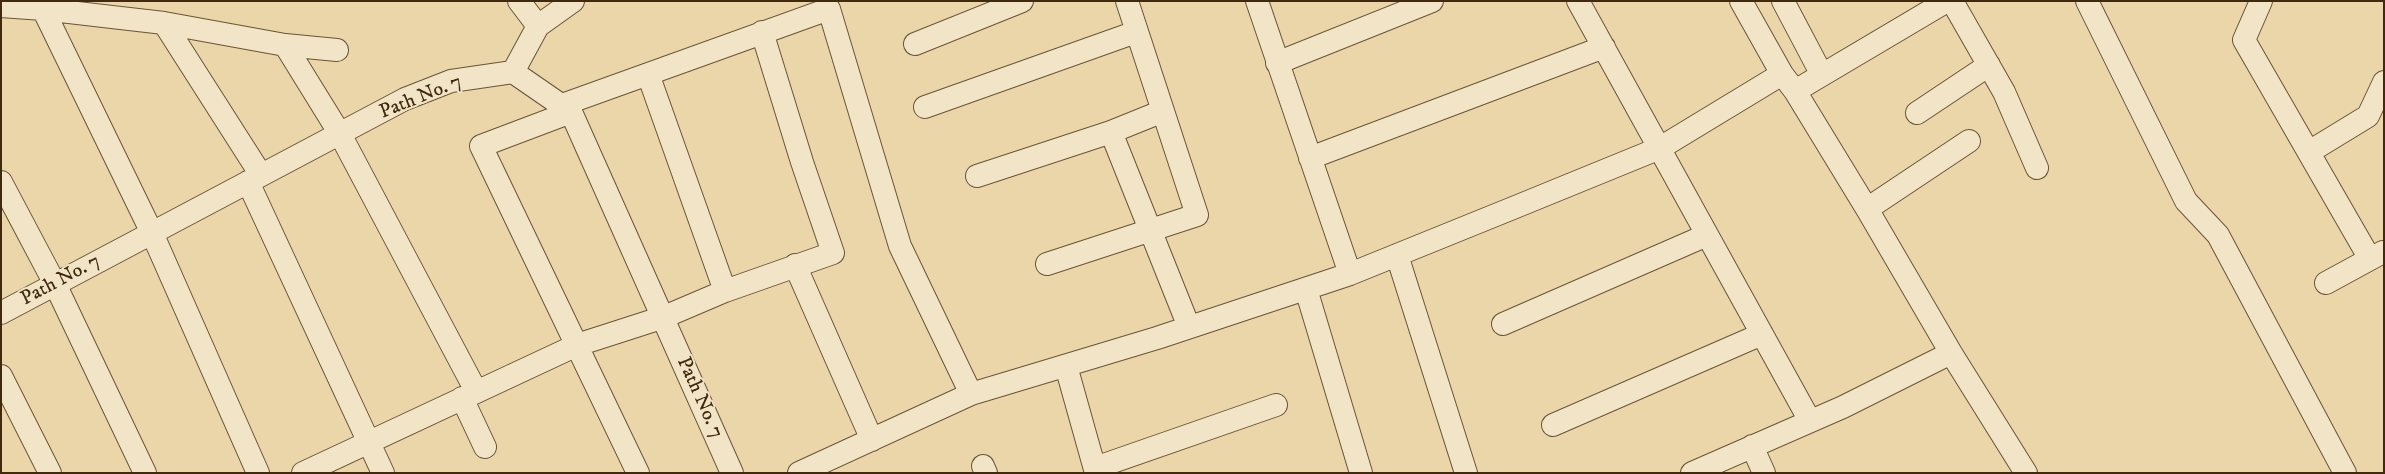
<!DOCTYPE html>
<style>
body{margin:0}
#map{position:relative;width:2385px;height:474px;overflow:hidden;background:#ead6a9;font-family:"IM FELL DW Pica",serif}
canvas{display:block}
.frame{position:absolute;inset:0;border:2px solid #40290f;pointer-events:none}
</style>
<div id="map">
<canvas width="2385" height="474"></canvas>
<div class="frame"></div>
</div>
<script>
const c = document.querySelector('canvas').getContext('2d');
c.lineJoin = 'round';
const shape = rows => new Path2D(rows.map(r => 'M' + r).join(''));
function trace(path, color, width, dash) { c.strokeStyle = color; c.lineWidth = width; c.lineCap = dash ? 'butt' : 'round'; c.setLineDash(dash || []); c.stroke(path); }
function drawText(font, color, halo, rows, align = 'center') {
  c.font = font + ' "IM FELL DW Pica",serif'; c.lineWidth = 4; c.setLineDash([]); c.textBaseline = 'middle'; c.strokeStyle = halo; c.fillStyle = color; for (const [text, x, y, turn = 0] of rows) {
    c.save(); c.translate(x, y); c.rotate((+turn || 0) * Math.PI / 180); c.textAlign = isNaN(turn) ? turn : align; if (halo) c.strokeText(text, 0, 0); c.fillText(text, 0, 0); c.restore();
  }
}
const minor = shape([
 [519,1,538,26],
 [1257,1,1350,274],
 [1578,1,1810,421],
 [1741,1,1782,74,1795,91,1867,209,1951,353,2026,473],
 [1783,1,1822,75],
 [1952,1,2004,92,2037,168],
 [2087,1,2186,201,2218,235,2345,473],
 [2261,1,2244,40,2370,259],
 [1,6,43,9,152,233,258,473],
 [43,9,164,23,285,45,337,50],
 [164,23,261,175],
 [915,44,1022,1],
 [285,45,340,134,476,391],
 [1277,63,1432,1],
 [513,72,538,26,573,1],
 [648,74,725,291],
 [1795,91,1947,1],
 [562,105,829,9,900,246,971,394],
 [925,107,1136,32],
 [571,112,481,146,638,473],
 [1917,113,1989,65],
 [1111,132,1189,327],
 [2309,152,2368,116,2384,82],
 [1310,158,1604,47],
 [977,176,1111,132,1163,111],
 [1,182,55,284,145,473],
 [248,182,383,473],
 [1867,209,1969,141],
 [1397,255,1466,473],
 [1047,264,1197,215,1127,1],
 [795,265,872,440],
 [2326,283,2383,252],
 [1306,289,1361,473],
 [1,313,405,99,451,81,513,72,571,112,732,473],
 [1503,324,1707,235],
 [1066,366,1096,473],
 [1,376,50,473],
 [462,398,485,447],
 [1553,425,1762,334],
 [1752,446,1764,473],
 [983,466,986,473],
 [1095,468,1276,405],
 [303,473,577,345,664,317,725,291,833,253,802,162,762,32],
 [799,473,971,394,1157,338,1350,274,1513,208,1660,148,1782,74],
 [1692,473,1843,407,1951,353]
]);
const streetNames = [
 ["Path No. 7",421,98,-22],
 ["Path No. 7",61,281,-28],
 ["Path No. 7",699,398,66]
];
trace(minor, '#6a5436', 24);
trace(minor, '#f1e4c7', 22);
drawText('20px', '#40290f', '#f1e4c7', streetNames);
</script>
